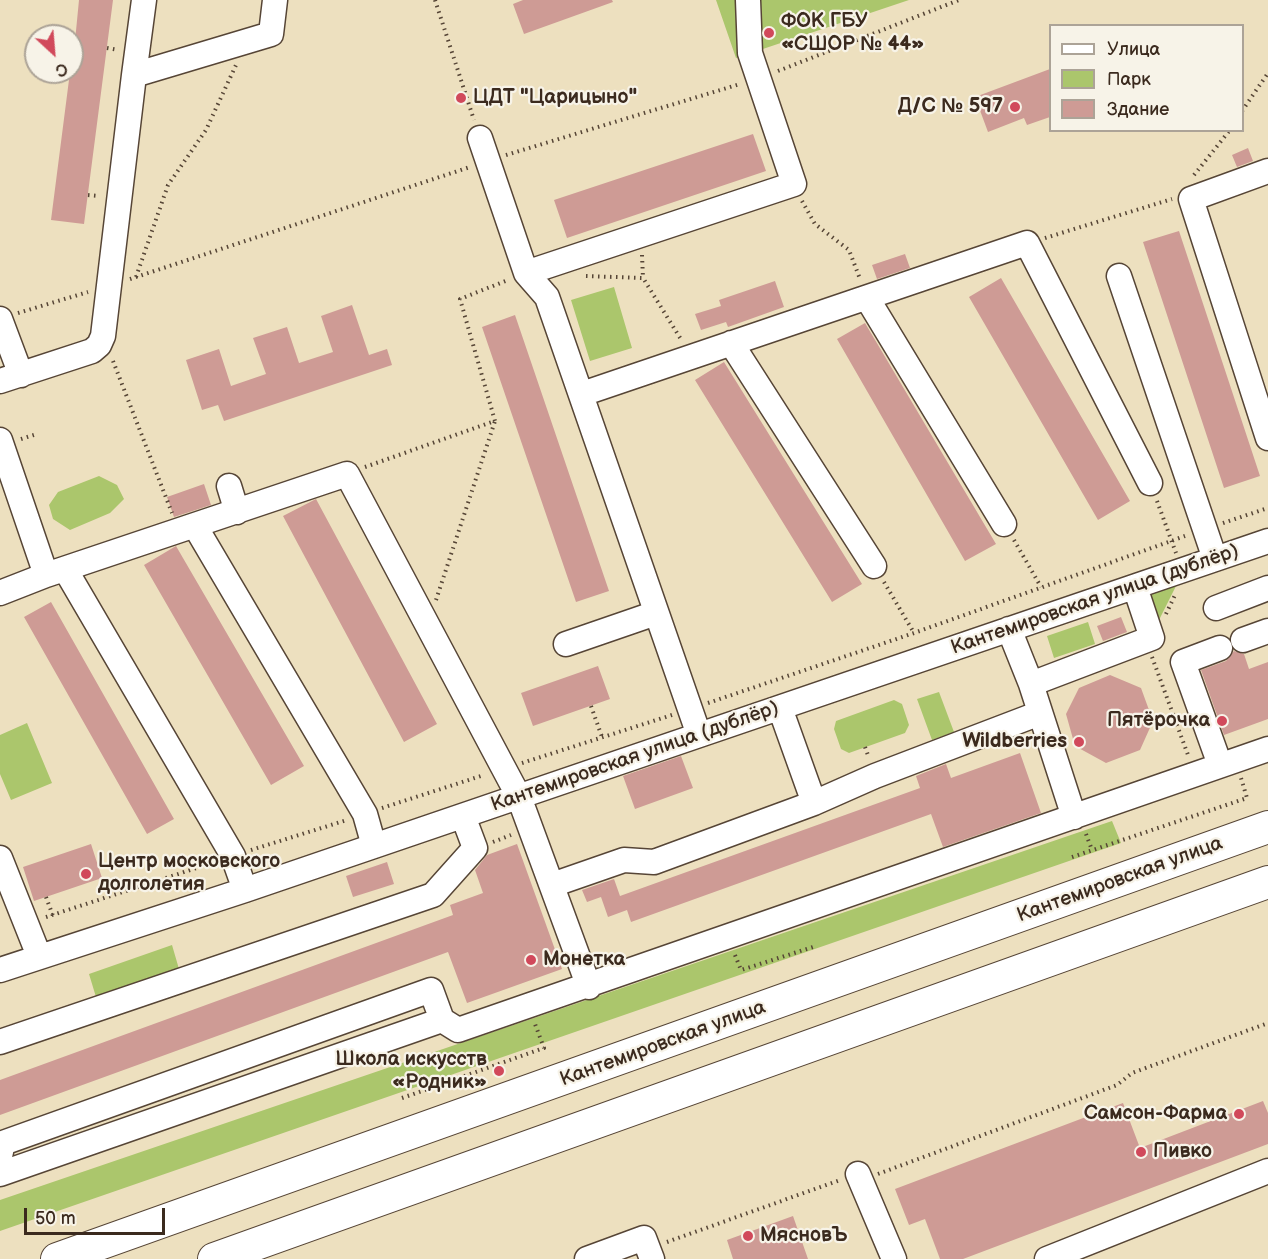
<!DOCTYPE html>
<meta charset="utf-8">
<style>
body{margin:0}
#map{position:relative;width:1268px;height:1259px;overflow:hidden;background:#ede0bf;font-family:"Balsamiq Sans",sans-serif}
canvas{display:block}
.legend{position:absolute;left:1049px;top:24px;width:195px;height:108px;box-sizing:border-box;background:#f7f3e8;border:2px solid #aca397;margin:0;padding:8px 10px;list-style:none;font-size:18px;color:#3b2a1e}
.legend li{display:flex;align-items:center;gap:12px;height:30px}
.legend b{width:30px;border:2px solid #aca397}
.north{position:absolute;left:24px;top:24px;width:60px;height:60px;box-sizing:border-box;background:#f7f3e8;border:2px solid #aca397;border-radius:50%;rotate:154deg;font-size:16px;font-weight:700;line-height:24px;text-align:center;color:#3b2a1e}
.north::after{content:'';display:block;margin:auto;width:21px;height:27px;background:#d1495b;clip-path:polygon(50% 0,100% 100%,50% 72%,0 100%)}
.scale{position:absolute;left:24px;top:1208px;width:141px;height:27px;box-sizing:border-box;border:3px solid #3b2a1e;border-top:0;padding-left:8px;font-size:18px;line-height:21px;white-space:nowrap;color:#3b2a1e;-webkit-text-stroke:4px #f7f3e8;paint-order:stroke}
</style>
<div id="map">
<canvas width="1268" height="1259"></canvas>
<ul class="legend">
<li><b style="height:8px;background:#fff"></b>Улица</li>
<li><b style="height:16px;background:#abc66c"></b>Парк</li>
<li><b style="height:16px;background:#ce9b95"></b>Здание</li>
</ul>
<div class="north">С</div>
<div class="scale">50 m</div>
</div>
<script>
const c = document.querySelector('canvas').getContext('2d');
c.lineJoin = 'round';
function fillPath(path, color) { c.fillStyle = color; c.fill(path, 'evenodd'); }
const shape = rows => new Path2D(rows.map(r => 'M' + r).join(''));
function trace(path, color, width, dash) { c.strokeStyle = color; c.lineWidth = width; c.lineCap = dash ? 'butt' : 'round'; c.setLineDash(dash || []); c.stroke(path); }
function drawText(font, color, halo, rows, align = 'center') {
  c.font = font + ' "Balsamiq Sans",sans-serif'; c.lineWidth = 4.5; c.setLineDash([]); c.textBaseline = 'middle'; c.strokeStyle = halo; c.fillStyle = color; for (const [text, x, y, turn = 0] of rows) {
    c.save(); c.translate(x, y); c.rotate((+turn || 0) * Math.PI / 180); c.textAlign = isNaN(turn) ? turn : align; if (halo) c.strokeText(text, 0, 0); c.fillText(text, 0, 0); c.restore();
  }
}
const green = shape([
 [716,0,909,0,736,58],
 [614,287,632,348,590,361,571,300],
 [99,476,117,485,124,499,110,513,70,530,53,519,49,505,58,492],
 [1177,584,1159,620,1150,593],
 [1088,622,1095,644,1054,658,1047,636],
 [939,692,954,732,932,740,917,699],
 [894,700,902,704,909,725,905,733,849,753,841,749,834,729,836,721],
 [27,723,52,783,11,800,0,774,0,735],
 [1112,821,1121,843,0,1231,0,1200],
 [172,945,179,969,96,997,89,974]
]);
const building = shape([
 [79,0,113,0,84,224,51,220,70,72,72,72],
 [523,0,612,0,613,2,524,34,513,4],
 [1050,69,1050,117,1027,125,1024,118,988,132,975,97],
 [753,134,766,171,567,238,554,200],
 [1248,148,1253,161,1237,167,1232,155],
 [1179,231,1260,476,1224,488,1143,242],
 [905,254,910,268,877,279,872,265],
 [1001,278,1130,501,1098,520,969,297],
 [775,281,784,307,728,327,726,322,701,330,695,314,721,306,719,300],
 [352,305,369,355,387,349,392,365,224,421,218,405,202,410,186,360,219,349,231,386,266,374,253,338,287,327,299,363,333,352,321,316],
 [515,315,609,591,576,602,482,327],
 [865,323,996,544,965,561,837,339],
 [724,362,862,584,832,602,695,380],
 [204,484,211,505,174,517,167,497],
 [316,499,437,724,404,742,283,516],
 [176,546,304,766,271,785,144,565],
 [51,602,174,819,147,834,24,617],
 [1121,617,1127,632,1103,641,1097,626],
 [1234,651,1244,654,1249,669,1268,662,1268,719,1224,735,1201,670,1226,661],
 [598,666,610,699,533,726,521,693],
 [1110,675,1141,688,1153,721,1140,750,1106,763,1075,746,1066,714,1079,688],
 [1020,753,1041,813,943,847,931,814,631,922,627,910,608,917,601,897,587,902,582,890,614,879,620,896,920,788,916,776,946,764,951,778],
 [681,756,693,788,635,809,623,776],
 [91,844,102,878,34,901,23,867],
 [517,844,562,969,467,1003,448,952,0,1115,0,1080,453,915,450,905,483,893,475,870,487,855],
 [387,862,394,884,353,897,346,876],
 [1263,1101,1268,1113,1268,1144,963,1259,940,1259,925,1219,909,1225,895,1189,1123,1103,1140,1148],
 [793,1216,808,1259,733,1259,727,1240]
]);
const path = shape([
 [435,0,474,120],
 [107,48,118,50],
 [778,71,959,0],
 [1242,111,1268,73],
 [506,155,740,84],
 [1194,175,1230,130],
 [88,195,99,196],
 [802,201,815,224,849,250,860,279],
 [1045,238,1172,199],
 [642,255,643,278],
 [586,276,643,278,682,341],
 [136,277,168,185,206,130,236,65],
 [130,279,470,167],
 [18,313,88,292],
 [113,361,172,513],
 [21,439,37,434],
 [365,467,495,421,460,299,508,280],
 [1157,501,1176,553],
 [1223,523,1268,508],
 [1014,540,1041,587],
 [884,582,914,633],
 [436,600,495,421],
 [1166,614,1176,593],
 [1152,657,1188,755],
 [708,703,914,633,1185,536],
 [591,706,602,737],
 [865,747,869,758],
 [522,763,672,715],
 [382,808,484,775],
 [1086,834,1092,850],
 [493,842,511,835],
 [251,850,347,820],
 [1072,857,1247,798,1241,778],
 [46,897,53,916],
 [46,917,215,862],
 [735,955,741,970,816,946],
 [402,1098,544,1048,535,1024],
 [878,1174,1117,1085,1132,1073,1268,1023],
 [667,1242,840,1180]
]);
const minor = shape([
 [134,75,144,0],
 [480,138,526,273,547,297,699,735],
 [1268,171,1191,199,1268,438],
 [526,273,794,184,750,53,748,0],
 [1119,276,1215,559],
 [867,298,1004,524],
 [0,319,21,375],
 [731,343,874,566],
 [0,381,92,351,99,345,103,336,134,75,271,34,275,0],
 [582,394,1027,243,1150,483],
 [0,440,46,575,0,593],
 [229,486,237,512],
 [195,526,365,814,374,846],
 [65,569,233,856,245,890],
 [46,575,347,474,519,797,589,987],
 [1216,608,1268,588],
 [1009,629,1031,684,1074,817],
 [1243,640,1268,631],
 [566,644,656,613],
 [1031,684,1152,638,1135,587],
 [780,708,814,803],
 [1220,765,1183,662,1220,648],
 [0,858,39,956],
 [552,885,624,860,654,862,814,803,875,776,1040,713],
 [0,970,245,890,1268,541],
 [0,1042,433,895,475,848,463,816],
 [0,1156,3,1143,431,990,442,1020,458,1030,1268,749],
 [0,1174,442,1020],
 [858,1174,894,1259],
 [587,1259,644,1238,652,1259],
 [1047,1259,1268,1171]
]);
const major = shape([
 [57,1259,1268,827],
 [214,1259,1268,882]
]);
const markers = [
 [769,33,6,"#d1495b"],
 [461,98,6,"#d1495b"],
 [1015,107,6,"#d1495b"],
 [1222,721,6,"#d1495b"],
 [1079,742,6,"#d1495b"],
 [86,874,6,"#d1495b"],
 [531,960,6,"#d1495b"],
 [499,1071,6,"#d1495b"],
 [1239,1114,6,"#d1495b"],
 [1141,1152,6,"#d1495b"],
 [748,1236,6,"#d1495b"]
];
const poiNames = [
 ["ФОК ГБУ",781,22],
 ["«СШОР № 44»",781,45],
 ["ЦДТ \"Царицыно\"",473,98],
 ["Д/C № 597",1003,107,"right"],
 ["Пятёрочка",1210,721,"right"],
 ["Wildberries",1067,742,"right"],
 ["Центр московского",98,862],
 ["долголетия",98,885],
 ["Монетка",543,960],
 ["Школа искусств",487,1060,"right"],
 ["«Родник»",487,1083,"right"],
 ["Самсон-Фарма",1227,1114,"right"],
 ["Пивко",1153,1152],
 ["МясновЪ",760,1236]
];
const streetNames = [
 ["Кантемировская улица (дублёр)",1095,600,-19],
 ["Кантемировская улица (дублёр)",635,757,-19],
 ["Кантемировская улица",1120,880,-20],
 ["Кантемировская улица",663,1044,-20]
];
fillPath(green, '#abc66c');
fillPath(building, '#ce9b95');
trace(minor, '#564536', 27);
trace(major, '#564536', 34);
trace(path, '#564536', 4, [1.5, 4.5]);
trace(minor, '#fff', 24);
trace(major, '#fff', 32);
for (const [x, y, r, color] of markers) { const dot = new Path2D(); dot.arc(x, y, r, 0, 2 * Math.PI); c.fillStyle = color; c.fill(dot); trace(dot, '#f7f3e8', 2); }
drawText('bold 20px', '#3b2a1e', '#f7f3e8', poiNames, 'left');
drawText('20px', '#3b2a1e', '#f7f3e8', streetNames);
</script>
